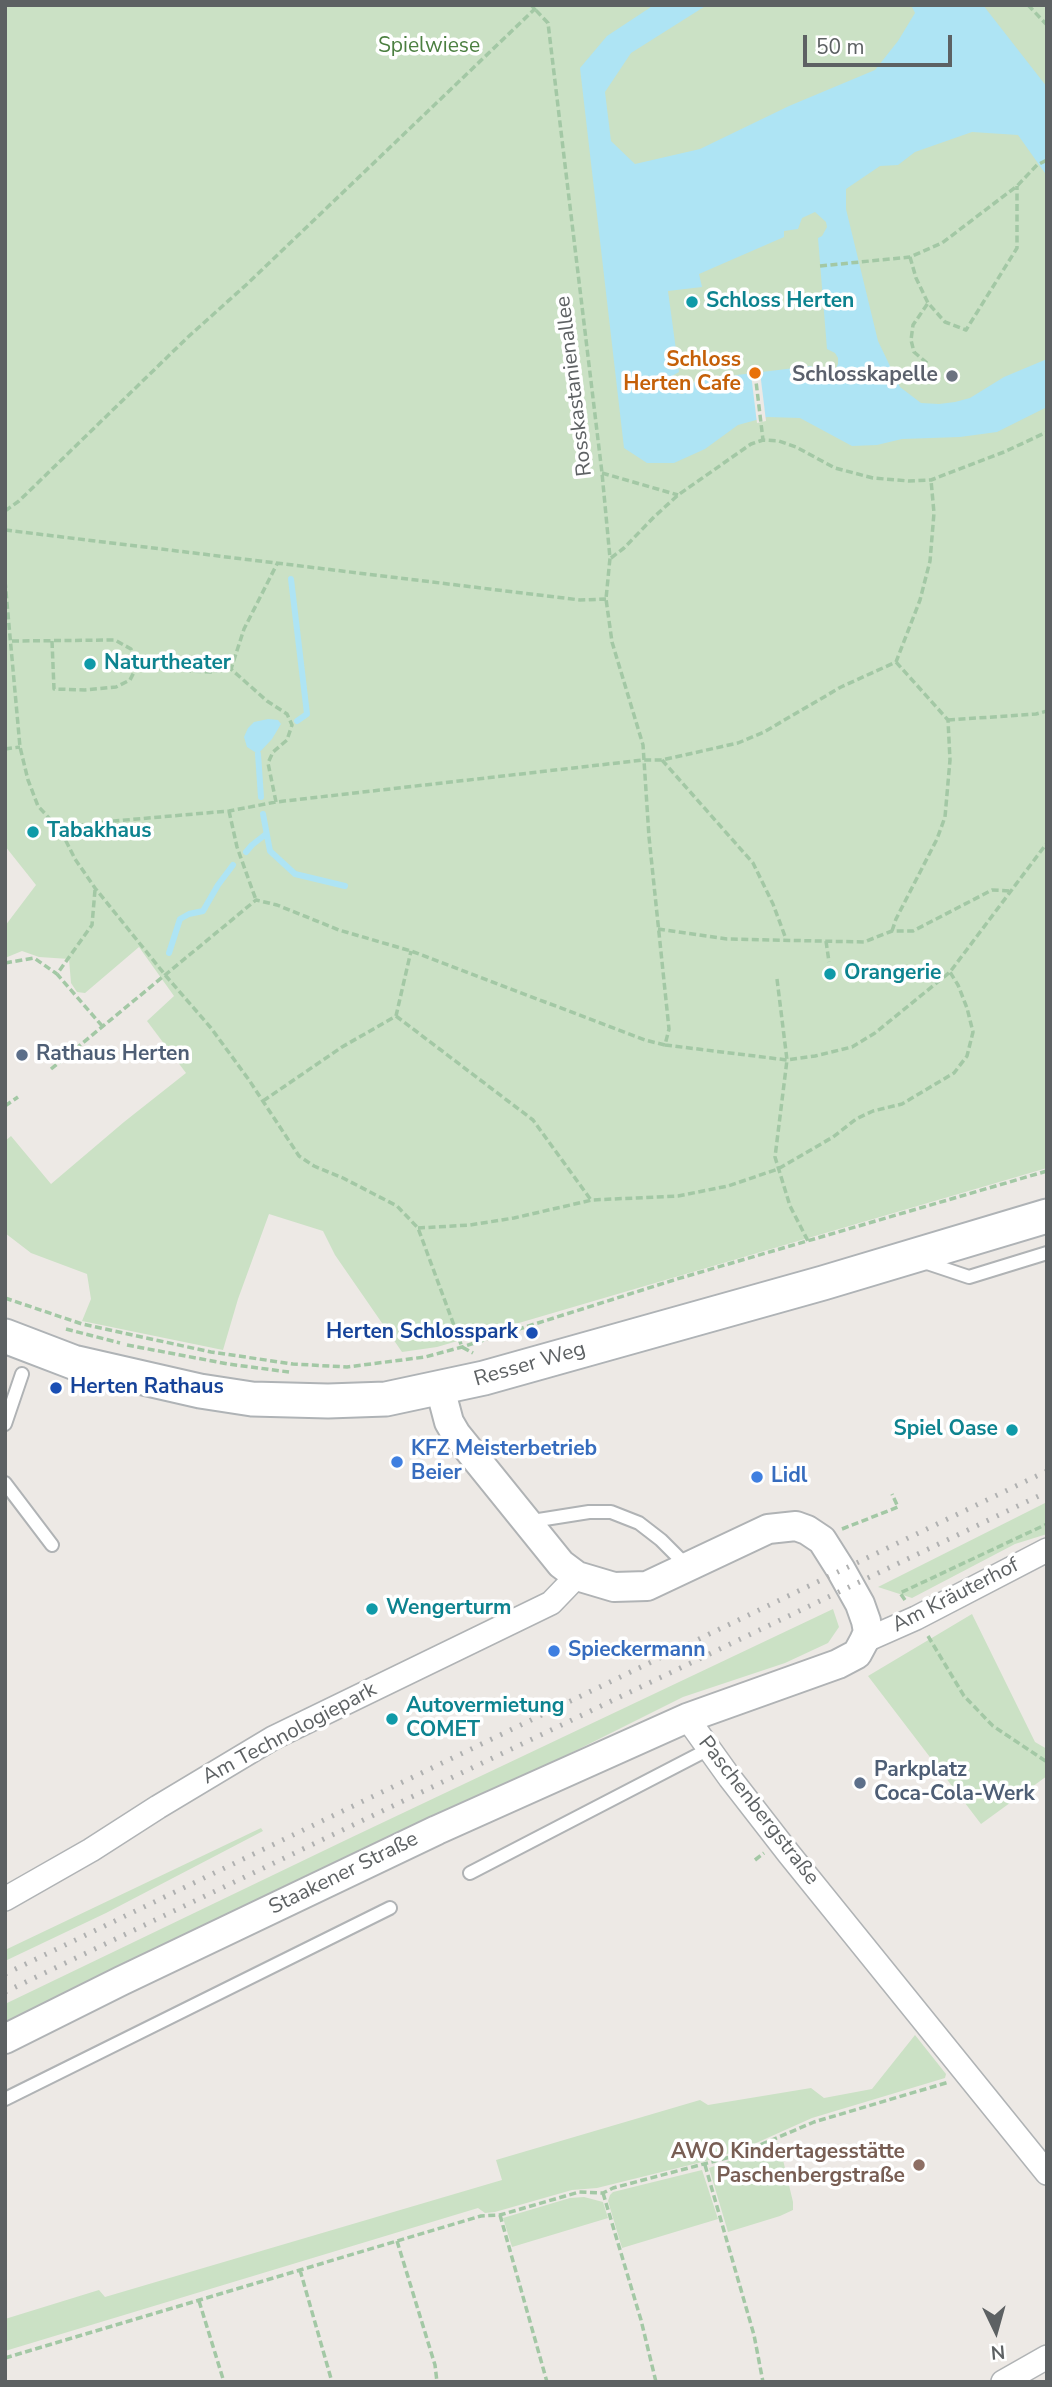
<!DOCTYPE html>
<meta charset="utf-8">
<style>
body{margin:0}
#map{position:relative;width:1052px;height:2387px;overflow:hidden;background:#ede9e5;font-family:"Nunito Sans",sans-serif}
canvas{display:block}
.frame{position:absolute;inset:0;border:7px solid #5d6163;pointer-events:none}
.north{position:absolute;left:961px;top:2296px;width:70px;height:70px;-webkit-text-stroke:5px #fff;paint-order:stroke;rotate:175deg;font-size:19px;font-weight:700;line-height:28px;text-align:center;color:#5d6163}
.north::after{content:'';display:block;margin:auto;width:24px;height:32px;background:#5d6163;clip-path:polygon(50% 0,100% 100%,50% 72%,0 100%)}
.scale{position:absolute;left:803px;top:35px;width:149px;height:32px;box-sizing:border-box;border:4px solid #5d6163;border-top:0;padding-left:9px;font-size:21px;line-height:24px;white-space:nowrap;color:#5d6163;-webkit-text-stroke:5px #fff;paint-order:stroke}
</style>
<div id="map">
<canvas width="1052" height="2387"></canvas>
<div class="frame"></div>
<div class="north">N</div>
<div class="scale">50 m</div>
</div>
<script>
const c = document.querySelector('canvas').getContext('2d');
c.lineJoin = 'round';
function fillPath(path, color) { c.fillStyle = color; c.fill(path, 'evenodd'); }
const shape = rows => new Path2D(rows.map(r => 'M' + r).join(''));
function trace(path, color, width, dash) { c.strokeStyle = color; c.lineWidth = width; c.lineCap = dash ? 'butt' : 'round'; c.setLineDash(dash || []); c.stroke(path); }
function drawText(font, color, halo, rows, align = 'center') {
  c.font = font + ' "Nunito Sans",sans-serif'; c.lineWidth = 7; c.setLineDash([]); c.textBaseline = 'middle'; c.strokeStyle = halo; c.fillStyle = color; for (const [text, x, y, turn = 0] of rows) {
    c.save(); c.translate(x, y); c.rotate((+turn || 0) * Math.PI / 180); c.textAlign = isNaN(turn) ? turn : align; if (halo) c.strokeText(text, 0, 0); c.fillText(text, 0, 0); c.restore();
  }
}
const green = shape([
 [5,5,1047,5,1047,1168,437,1347,402,1352,335,1255,323,1231,269,1214,238,1299,223,1350,82,1321,91,1299,87,1274,31,1253,5,1233,5,1141,11,1136,51,1184,124,1122,186,1073,147,1021,174,996,139,947,85,993,77,992,71,983,69,959,39,957,22,951,5,958,5,926,36,885,5,846],
 [1047,1502,1047,1534,1015,1544,912,1598,878,1587],
 [833,1609,839,1627,828,1643,785,1663,683,1697,521,1778,240,1908,5,2026,5,2004,348,1839],
 [972,1614,1035,1742,1047,1749,1047,1776,981,1824,868,1676],
 [261,1828,263,1831,106,1913,5,1961,5,1950],
 [915,2035,946,2074,945,2078,812,2118,745,2148,706,2161,597,2188,572,2190,495,2212,485,2213,478,2208,5,2351,5,2319,99,2290,105,2297,502,2180,496,2160,700,2100,708,2105,811,2088,824,2098,872,2089],
 [779,2143,793,2202,793,2210,780,2216,728,2232,709,2168],
 [702,2170,718,2219,622,2248,608,2201,610,2195,613,2192],
 [584,2197,603,2202,608,2218,512,2247,503,2218,570,2198]
]);
const water = shape([
 [654,5,707,5,631,53,605,92,611,141,635,164,700,149,789,106,875,70,898,41,915,13,911,5,983,5,1047,87,1047,176,1018,135,972,132,915,152,898,165,880,166,846,189,846,209,878,341,900,387,921,403,939,404,955,402,970,398,1004,377,1047,359,1047,407,997,432,960,437,902,439,877,445,852,446,800,418,767,417,738,425,705,449,674,463,647,463,624,448,580,68,607,36],
 [815,212,826,222,827,227,822,236,818,238,827,349,835,353,838,358,838,364,834,372,824,375,811,366,696,380,687,391,682,394,673,390,670,382,672,376,679,372,668,291,702,287,699,274,784,237,784,231,798,229,802,218],
 [268,719,278,720,281,724,272,739,258,754,247,747,244,737,248,728,254,722]
]);
const pier = shape([
 [760,372,766,421,757,423,751,374]
]);
const stream = shape([
 [291,579,307,714,297,721],
 [258,754,261,797],
 [263,814,270,851,295,874,345,886],
 [246,852,252,845,266,834],
 [169,953,180,919,189,914,203,911,218,885,233,865]
]);
const path = shape([
 [1028,5,1047,25],
 [910,257,916,278,928,303,945,322,966,330,1017,248,1017,186],
 [820,266,910,257,942,243,1017,186,1037,165,1047,160],
 [927,363,914,352,911,340,913,325,928,303],
 [755,373,763,440],
 [602,473,678,495],
 [5,511,19,501,188,337,246,285,539,5],
 [5,530,580,600,606,599],
 [611,558,624,548,654,517,678,495,751,444,763,440,779,441,796,447,835,468,873,478,909,481,931,480,1004,452,1047,432],
 [5,581,20,747,28,780,38,806,61,831,75,859,95,888,166,976,211,1028,249,1080,299,1156,314,1166,343,1178,397,1206,418,1228,462,1347,473,1353],
 [12,641,115,640,131,649,136,668,210,672,231,669],
 [52,641,54,689,85,690,116,687,130,680,136,668],
 [948,720,1036,714,1047,711],
 [5,749,20,747],
 [662,760,753,863,773,904,786,939],
 [276,802,268,763,273,752,287,740,292,725,287,714,267,701,231,669,244,629,278,562],
 [229,811,237,847,256,900],
 [61,831,76,826,114,821,229,811,276,802,643,760,662,760,738,743,764,732,841,687,896,662,920,600,930,561,934,513,931,480],
 [95,890,92,925,57,974,103,1027],
 [658,929,727,939,864,942,892,931,913,931,992,890,1010,891],
 [892,931,896,919,937,839,945,817,950,760,948,720,896,662],
 [826,941,829,962],
 [5,963,34,958,57,974],
 [777,979,787,1060,775,1157,790,1206,808,1241],
 [396,1016,533,1120,591,1200],
 [665,1045,787,1060,815,1056,852,1047,875,1033,950,972,1047,843],
 [51,1069,256,900,277,905,339,930,411,951,645,1040,665,1045,669,1029,649,837,643,745,612,642,606,599,610,558,602,473,548,23,531,5],
 [263,1101,342,1047,396,1016,411,951],
 [5,1106,18,1097],
 [418,1228,470,1225,514,1218,592,1200,678,1196,728,1186,778,1169,833,1137,856,1119,873,1111,902,1104,954,1073,967,1056,973,1032,967,1008,958,985,950,972],
 [5,1298,82,1324,211,1352,293,1364,347,1367,425,1357,462,1347,677,1279,1047,1171],
 [66,1329,120,1343],
 [127,1345,228,1364,289,1372],
 [842,1529,898,1507,892,1494],
 [905,1600,900,1593,1047,1524],
 [928,1636,964,1696,993,1726,1047,1762],
 [755,1860,764,1853],
 [705,2165,754,2335,763,2382],
 [603,2193,641,2320,656,2382],
 [500,2215,547,2382],
 [397,2241,435,2365,437,2382],
 [300,2270,332,2382],
 [199,2301,224,2382],
 [5,2358,481,2216,500,2215,579,2192,603,2193,613,2188,734,2156,814,2122,949,2082]
]);
const service = shape([
 [921,1261,969,1277,1047,1253],
 [5,1424,22,1374],
 [5,1483,52,1545],
 [526,1522,589,1512,611,1512,639,1523,661,1540,688,1567],
 [470,1873,709,1749],
 [5,2099,390,1908]
]);
const minor = shape([
 [864,1641,916,1618,1047,1550],
 [687,1718,730,1778,789,1854,1047,2173],
 [5,1899,91,1850,158,1807,273,1738,551,1603,577,1576],
 [1003,2382,1047,2357]
]);
const tertiary = shape([
 [5,2039,121,1981,437,1830,687,1718,838,1664,857,1654,864,1641,868,1632,866,1621,860,1604,841,1570,822,1540,807,1530,796,1526,768,1529,647,1586,614,1587,577,1576,561,1564,456,1434,449,1422,440,1388]
]);
const secondary = shape([
 [5,1336,73,1362,200,1391,252,1399,328,1401,386,1399,484,1378,823,1283,1047,1216]
]);
const rail = shape([
 [5,1974,1047,1471],
 [5,1992,1047,1492]
]);
const markers = [
 [692,302,7,"#0f9aa8"],
 [755,373,7,"#e8710a"],
 [952,376,7,"#6b7280"],
 [90,664,7,"#0f9aa8"],
 [33,832,7,"#0f9aa8"],
 [830,974,7,"#0f9aa8"],
 [22,1055,7,"#5c6f8a"],
 [532,1333,7,"#1a4fb4"],
 [56,1388,7,"#1a4fb4"],
 [1012,1430,7,"#0f9aa8"],
 [397,1462,7,"#3f7fe0"],
 [757,1477,7,"#3f7fe0"],
 [372,1609,7,"#0f9aa8"],
 [554,1651,7,"#3f7fe0"],
 [392,1719,7,"#0f9aa8"],
 [860,1783,7,"#5c6f8a"],
 [919,2165,7,"#8d6e63"]
];
const parkNames = [
 ["Spielwiese",429,47]
];
const cultureNames = [
 ["Schloss Herten",706,302],
 ["Naturtheater",104,664],
 ["Tabakhaus",47,832],
 ["Orangerie",844,974],
 ["Spiel Oase",998,1430,"right"],
 ["Wengerturm",386,1609],
 ["Autovermietung",406,1707],
 ["COMET",406,1731]
];
const foodNames = [
 ["Schloss",741,361],
 ["Herten Cafe",741,385]
];
const worshipNames = [
 ["Schlosskapelle",938,376]
];
const streetNames = [
 ["Rosskastanienallee",575,386,-97],
 ["Resser Weg",530,1365,-16],
 ["Am Kräuterhof",956,1596,-27],
 ["Am Technologiepark",290,1734,-28],
 ["Paschenbergstraße",758,1811,52],
 ["Staakener Straße",344,1874,-26]
];
const serviceNames = [
 ["Rathaus Herten",36,1055],
 ["Parkplatz",874,1771],
 ["Coca-Cola-Werk",874,1795]
];
const transitNames = [
 ["Herten Schlosspark",518,1333],
 ["Herten Rathaus",70,1388,"left"]
];
const shopNames = [
 ["KFZ Meisterbetrieb",411,1450],
 ["Beier",411,1474],
 ["Lidl",771,1477],
 ["Spieckermann",568,1651]
];
const educationNames = [
 ["AWO Kindertagesstätte",905,2153],
 ["Paschenbergstraße",905,2177]
];
fillPath(green, '#cbe1c5');
fillPath(water, '#aee4f4');
fillPath(pier, '#ede9e5');
trace(stream, '#aee4f4', 6);
trace(service, '#b0b3b5', 16);
trace(minor, '#b0b3b5', 26);
trace(tertiary, '#b0b3b5', 32);
trace(secondary, '#afb3b6', 37);
trace(path, '#a3c8a5', 3.5, [7, 3.5]);
trace(service, '#fff', 12);
trace(minor, '#fff', 23);
trace(tertiary, '#fff', 28);
trace(secondary, '#fff', 33);
trace(rail, '#b0b1b1', 5, [2, 9]);
for (const [x, y, r, color] of markers) { const dot = new Path2D(); dot.arc(x, y, r, 0, 2 * Math.PI); c.fillStyle = color; c.fill(dot); trace(dot, '#fff', 2.5); }
drawText('21px', '#4b7f40', '#fff', parkNames);
drawText('bold 21px', '#0d838f', '#fff', cultureNames, 'left');
drawText('bold 21px', '#c56008', '#fff', foodNames, 'right');
drawText('bold 21px', '#5b616d', '#fff', worshipNames, 'right');
drawText('21px', '#5d6163', '#fff', streetNames);
drawText('bold 21px', '#4e5e75', '#fff', serviceNames, 'left');
drawText('bold 21px', '#164399', '#fff', transitNames, 'right');
drawText('bold 21px', '#366cbe', '#fff', shopNames, 'left');
drawText('bold 21px', '#785e54', '#fff', educationNames, 'right');
</script>
